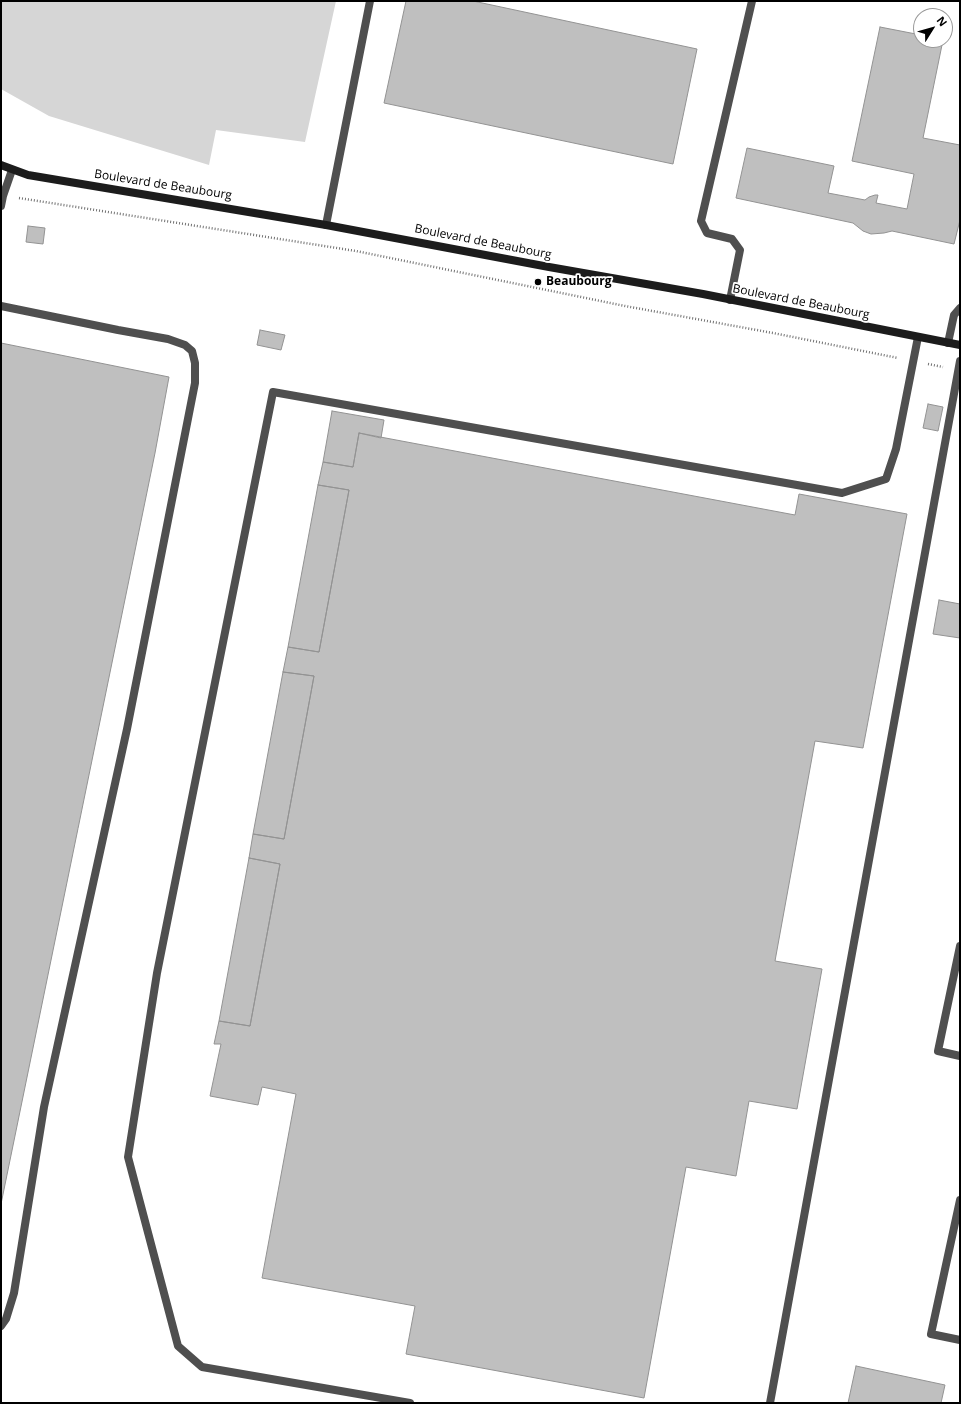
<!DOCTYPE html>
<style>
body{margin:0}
#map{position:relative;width:961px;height:1404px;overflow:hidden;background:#fff;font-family:"Open Sans",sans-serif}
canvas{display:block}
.frame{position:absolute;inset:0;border:2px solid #000;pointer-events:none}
.north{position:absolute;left:913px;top:8px;width:40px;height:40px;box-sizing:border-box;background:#fff;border:1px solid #999;border-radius:50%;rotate:53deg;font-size:11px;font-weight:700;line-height:16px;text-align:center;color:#000}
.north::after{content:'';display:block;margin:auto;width:14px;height:18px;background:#000;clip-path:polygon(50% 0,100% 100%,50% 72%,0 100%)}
</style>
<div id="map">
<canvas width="961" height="1404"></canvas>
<div class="frame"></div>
<div class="north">N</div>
</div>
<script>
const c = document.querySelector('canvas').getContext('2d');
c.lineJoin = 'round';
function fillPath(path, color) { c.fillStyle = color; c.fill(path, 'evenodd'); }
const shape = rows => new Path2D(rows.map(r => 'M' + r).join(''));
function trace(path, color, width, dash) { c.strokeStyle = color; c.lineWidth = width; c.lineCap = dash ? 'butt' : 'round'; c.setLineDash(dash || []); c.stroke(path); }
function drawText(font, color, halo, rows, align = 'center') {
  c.font = font + ' "Open Sans",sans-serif'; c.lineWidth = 3.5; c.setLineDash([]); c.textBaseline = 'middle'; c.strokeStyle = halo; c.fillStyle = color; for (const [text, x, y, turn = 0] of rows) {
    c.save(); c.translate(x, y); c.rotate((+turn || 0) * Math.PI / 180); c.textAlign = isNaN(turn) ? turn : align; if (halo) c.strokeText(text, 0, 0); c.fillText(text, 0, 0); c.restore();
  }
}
const green = shape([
 [1,1,336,1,305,142,216,130,209,165,49,116,1,89]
]);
const building = shape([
 [406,1,473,1,697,49,673,164,384,103,406,1],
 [880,27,921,35,921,40,943,40,923,138,960,145,960,220,954,244,892,231,884,233,871,234,863,231,853,223,736,198,747,148,834,166,828,193,865,200,869,197,875,195,878,195,876,203,907,209,914,174,852,161,880,27],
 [28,226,45,228,43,244,26,242,28,226],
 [260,330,285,335,281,350,257,345,260,330],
 [1,343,169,377,155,453,1,1204,1,343],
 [928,404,943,407,938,431,923,428,928,404],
 [332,411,384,420,381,438,359,433,353,467,323,462,332,411],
 [359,433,795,515,799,494,907,514,863,748,815,741,775,961,822,969,797,1109,749,1101,736,1176,686,1167,644,1398,406,1354,415,1306,262,1278,296,1094,262,1087,258,1105,210,1096,221,1044,214,1044,219,1021,250,1026,280,864,249,858,253,834,284,839,314,676,283,672,288,647,319,652,349,490,318,485,323,462,353,467,359,433],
 [318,485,349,490,319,652,288,647,318,485],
 [939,600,960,604,960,638,933,634,939,600],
 [283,672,314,676,284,839,253,834,283,672],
 [249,858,280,864,250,1026,219,1021,249,858],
 [856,1366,945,1385,941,1403,848,1403,856,1366]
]);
const path = shape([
 [19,198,356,251,625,306,773,333,898,358],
 [928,364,943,367]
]);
const service = shape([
 [1,206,3,196,12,170],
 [326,225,370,1],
 [730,300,740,250,732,239,707,233,701,221,752,1],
 [1,306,118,330,168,339,185,345,192,351,195,363,195,383,127,729,44,1107,14,1293,6,1319,1,1326],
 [948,343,954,315,960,308],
 [960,946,938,1051,960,1056],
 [960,1200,931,1334,960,1340],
 [410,1403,202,1367,178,1346,128,1157,157,973,273,392,842,493,886,479,896,449,918,337],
 [770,1403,960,361]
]);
const secondary = shape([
 [1,165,28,175,326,225,549,267,703,294,960,345]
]);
const markers = [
 [538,282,4,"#000"]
];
const streetNames = [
 ["Boulevard de Beaubourg",163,185,9],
 ["Boulevard de Beaubourg",483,242,11],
 ["Boulevard de Beaubourg",801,302,11]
];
const poiNames = [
 ["Beaubourg",546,282]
];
fillPath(green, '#d6d6d6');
fillPath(building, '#bfbfbf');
trace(building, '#939393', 1);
trace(path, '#717171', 2.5, [1, 2]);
trace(service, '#4f4f4f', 8);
trace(secondary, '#1c1c1c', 8);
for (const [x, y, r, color] of markers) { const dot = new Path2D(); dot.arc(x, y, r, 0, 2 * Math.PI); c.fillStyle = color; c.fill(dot); trace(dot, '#fff', 1.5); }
drawText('12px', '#000', '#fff', streetNames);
drawText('bold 12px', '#000', '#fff', poiNames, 'left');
</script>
